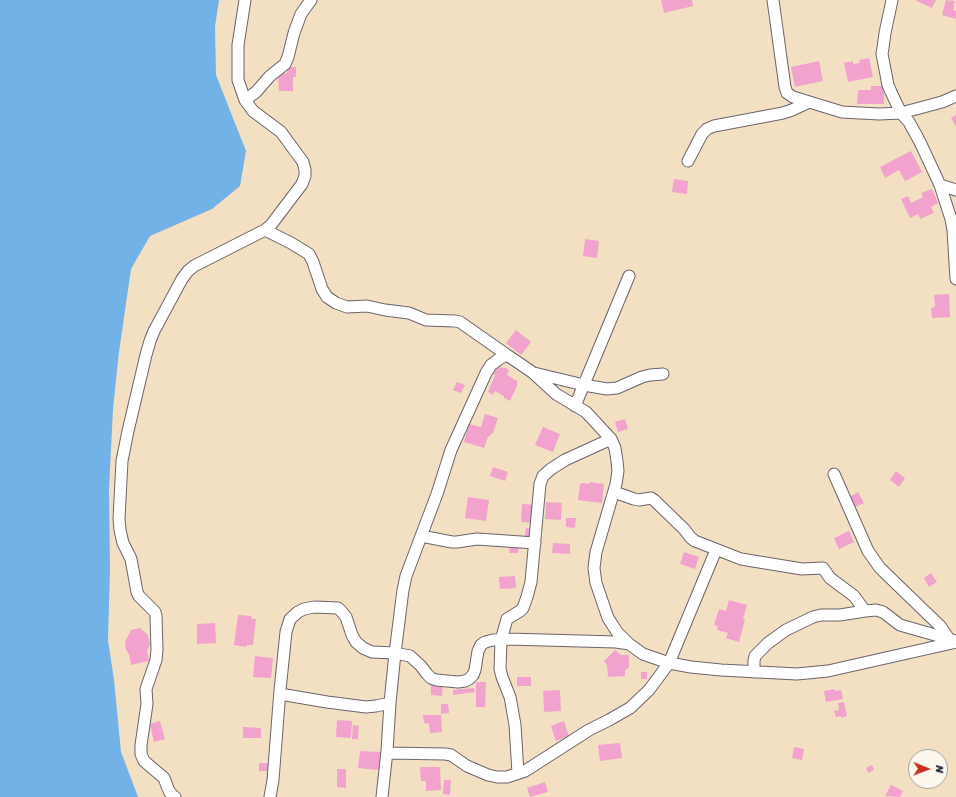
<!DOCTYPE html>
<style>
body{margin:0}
#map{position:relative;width:956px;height:797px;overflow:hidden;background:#f3e0c3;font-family:Sriracha,sans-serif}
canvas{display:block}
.north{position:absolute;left:908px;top:749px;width:40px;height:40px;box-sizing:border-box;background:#fbf7ec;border:1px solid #a4a2a5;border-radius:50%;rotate:91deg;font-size:11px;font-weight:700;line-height:16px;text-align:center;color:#22223b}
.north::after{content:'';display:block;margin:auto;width:14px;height:18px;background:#c8321e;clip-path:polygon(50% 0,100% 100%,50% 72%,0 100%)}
</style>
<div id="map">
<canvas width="956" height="797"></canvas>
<div class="north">N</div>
</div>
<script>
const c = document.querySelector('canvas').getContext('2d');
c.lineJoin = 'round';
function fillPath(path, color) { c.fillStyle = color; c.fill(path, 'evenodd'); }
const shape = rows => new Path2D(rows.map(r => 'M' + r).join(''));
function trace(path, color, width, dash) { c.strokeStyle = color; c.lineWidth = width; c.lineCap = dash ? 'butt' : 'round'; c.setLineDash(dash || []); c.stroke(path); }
const water = shape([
 [0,0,219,0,215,27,216,75,246,151,240,186,212,209,150,236,131,269,119,352,113,409,109,489,110,569,108,640,114,680,121,752,138,797,0,797]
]);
const building = shape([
 [661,0,692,0,693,6,664,13],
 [915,0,936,0,932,8],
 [946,0,955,1,953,10,956,11,956,19,942,15],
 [869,58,873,77,848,82,844,63,853,61,853,64,860,63,859,60],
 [819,61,823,81,795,87,791,67],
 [287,67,296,67,296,77,293,77,293,91,279,91,278,73,287,73],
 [871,86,884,86,884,104,857,104,858,90,871,90],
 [956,115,956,127,951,118],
 [911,151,922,172,905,181,899,170,885,178,880,167],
 [674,179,688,181,687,194,672,192],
 [932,189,938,203,931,207,934,213,920,219,918,214,910,218,901,199,908,196,911,203,923,197,921,193],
 [585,239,599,241,597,258,583,256],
 [949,294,950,317,932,318,931,308,935,307,934,295],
 [516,330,531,342,521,355,506,343],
 [499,367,505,368,509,370,507,375,517,381,517,386,510,401,504,398,504,396,495,391,493,395,488,392,495,375,493,373],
 [457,382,465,385,461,393,453,390],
 [485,414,498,418,493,433,488,437,484,448,464,442,469,424,481,427],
 [625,419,628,429,618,432,615,422],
 [543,427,560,434,553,452,535,445],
 [493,467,508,472,505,481,490,476],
 [896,471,905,478,899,487,890,480],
 [590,482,604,484,602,503,578,500,580,484,583,483,589,484],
 [858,492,864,503,853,508,848,498],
 [468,497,489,500,486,521,465,518],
 [546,502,562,503,561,520,545,519],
 [522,504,536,505,535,523,521,522],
 [566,518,576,518,575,528,566,527],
 [526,528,534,529,533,538,525,537],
 [849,531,854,542,839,549,834,538],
 [553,543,570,544,570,554,552,553],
 [510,545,519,546,518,553,509,553],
 [684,552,699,557,695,569,680,564],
 [931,573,937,582,929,587,924,578],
 [515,576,516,588,500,589,499,577],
 [729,600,747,605,743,619,745,620,739,642,726,638,728,633,717,630,718,626,714,625,719,609,726,611],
 [238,615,251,616,252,619,256,619,253,645,247,645,246,647,234,645],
 [215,623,216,643,197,644,197,624],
 [140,628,148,635,150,645,147,651,149,661,131,665,129,654,126,650,125,642,131,630],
 [615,650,621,655,629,655,629,668,625,670,625,676,608,677,607,665,604,661],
 [255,656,273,658,271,678,253,677],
 [641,672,647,672,647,679,641,679],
 [517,677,531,677,531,686,517,686],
 [431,682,443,682,442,696,431,695],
 [476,682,486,682,485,707,476,707],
 [474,688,475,692,453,695,453,690],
 [835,689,835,691,841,690,843,699,826,702,824,691],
 [560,690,561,711,544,712,543,691],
 [844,702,847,716,841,718,841,716,836,717,834,711,839,710,838,703],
 [441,704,448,704,449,713,441,714],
 [423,715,441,715,442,732,430,733,429,724,424,723],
 [337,720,352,721,351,738,336,737],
 [160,721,165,739,154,742,150,724],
 [564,721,569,736,556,741,551,726],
 [353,725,359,726,358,739,352,739],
 [243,727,261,728,261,738,243,738],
 [620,743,622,758,600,761,598,745],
 [794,747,804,749,802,760,792,758],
 [360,751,380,752,379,770,358,768],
 [259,763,271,763,271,771,259,771],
 [872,765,874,770,868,773,866,768],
 [420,767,440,767,441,790,426,791,426,781,421,781],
 [337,769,346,769,346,788,337,787],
 [444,780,451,780,450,795,443,794],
 [545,782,548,792,530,797,527,788],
 [891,785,903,791,900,797,885,796]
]);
const street = shape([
 [773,0,785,87,787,93,793,97,842,112,879,114,901,113,942,102,956,96],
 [892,0,885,33,883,48,882,54,888,85,891,92,901,113,909,122,920,142,940,185,951,219,953,230,956,279],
 [245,100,256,92,270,76,285,64,288,57,294,33,301,14,311,0],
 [688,161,702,134,707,129,714,126,783,113,792,110,809,102],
 [940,185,956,190],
 [265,230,291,243,309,254,313,262,322,289,327,297,336,303,347,307,367,306,385,310,409,313,426,320,455,321,460,322,507,355],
 [534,373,584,385,607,389,617,388,642,377,650,375,663,374],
 [575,406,629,276],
 [834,474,868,551,880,568,940,626,949,639],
 [614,492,634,499,639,500,651,498,654,500,684,529,691,538,695,541,741,559,802,569,823,568,830,578,854,596,865,611],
 [421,536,452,542,457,542,470,540,477,539,535,543],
 [754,672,754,661,755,656,768,643,786,630,813,617,821,615,840,615,865,611,876,610,883,612,900,625,956,641],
 [280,694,327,702,366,707,376,706,390,703],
 [387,753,445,754,451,755,467,766,488,775,497,777,507,777,525,771,589,730,609,720,630,708,649,690,669,663,716,550],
 [518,773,515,725,511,702,510,697,502,677,500,669,501,640,507,619,520,611,523,608,527,597,531,582,540,484,543,476,551,469,565,460,611,439],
 [175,797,173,796,169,791,164,778,144,761,141,754,141,745,147,704,146,689,156,660,157,650,156,616,155,612,139,596,137,592,131,559,123,543,120,530,119,519,122,461,128,431,146,355,150,341,154,331,182,279,188,271,194,266,265,230,271,225,302,184,305,176,305,170,303,162,281,132,253,111,245,100,238,80,238,45,245,0],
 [270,797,273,780,280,690,286,632,290,619,298,612,304,609,314,607,338,608,342,612,346,617,352,635,356,642,363,648,372,652,395,653,410,656,421,666,427,674,431,678,436,680,458,682,465,681,469,679,473,675,475,670,478,651,481,645,485,642,493,640,508,639,616,642,629,644],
 [382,797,387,751,390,703,395,653,403,590,406,576,437,494,451,450,486,373,491,365,499,359,507,355,532,372,556,394,586,412,611,439,615,448,617,461,618,471,616,484,596,552,594,568,596,583,608,618,617,632,629,644,643,654,669,663,691,667,721,670,797,674,828,671,956,642]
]);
fillPath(water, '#72b2e6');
fillPath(building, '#f1a2cd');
trace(street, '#6b646b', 13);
trace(street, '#fff', 11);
</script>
